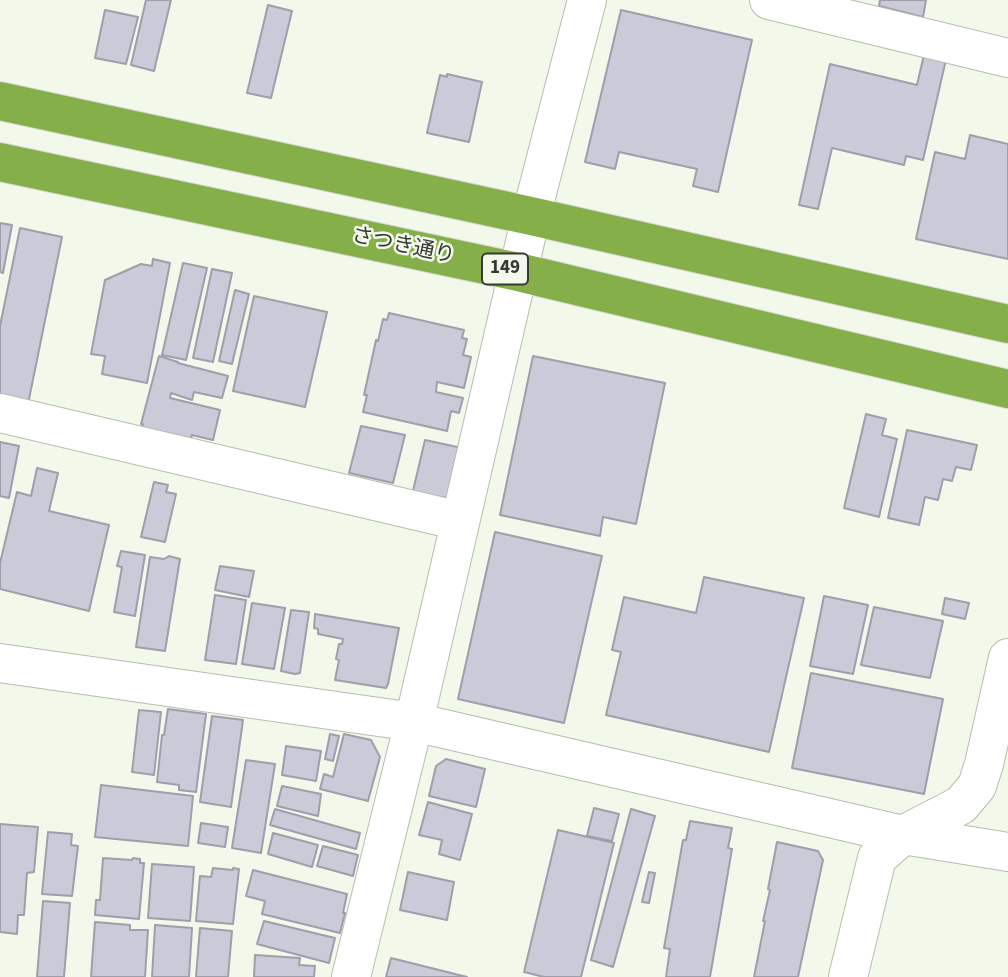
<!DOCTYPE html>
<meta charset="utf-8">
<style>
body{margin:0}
canvas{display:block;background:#f2f9eb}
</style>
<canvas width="1008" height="977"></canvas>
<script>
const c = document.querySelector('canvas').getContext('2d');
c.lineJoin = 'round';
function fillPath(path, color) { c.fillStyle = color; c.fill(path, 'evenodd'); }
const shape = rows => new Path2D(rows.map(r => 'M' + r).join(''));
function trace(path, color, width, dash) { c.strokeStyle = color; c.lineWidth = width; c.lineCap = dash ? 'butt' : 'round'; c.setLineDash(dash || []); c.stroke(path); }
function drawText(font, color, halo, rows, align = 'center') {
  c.font = font + ' "Source Sans 3","Noto Sans JP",sans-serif'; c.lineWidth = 5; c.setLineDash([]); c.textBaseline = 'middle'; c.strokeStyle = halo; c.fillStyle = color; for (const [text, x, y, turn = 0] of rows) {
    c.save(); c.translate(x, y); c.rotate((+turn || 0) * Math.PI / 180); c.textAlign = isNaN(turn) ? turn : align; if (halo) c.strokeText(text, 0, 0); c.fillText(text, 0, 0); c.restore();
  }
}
const building = shape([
 [146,0,171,0,154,71,131,65,146,0],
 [880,0,926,0,923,17,879,6,880,0],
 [268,5,292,11,271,98,247,93,268,5],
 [105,10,138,17,126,64,95,58,105,10],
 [621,10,752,40,718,192,693,186,697,169,619,152,615,169,585,162,621,10],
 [925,50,947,55,923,160,906,156,904,165,832,148,818,209,799,205,830,64,917,85,925,50],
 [447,74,482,82,469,142,427,133,440,75,447,77,447,74],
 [970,135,1008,144,1008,259,916,239,935,152,965,159,970,135],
 [0,223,12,225,3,273,0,272,0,223],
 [20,228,62,237,28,404,0,399,0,326,20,228],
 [153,259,170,263,147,383,102,374,105,356,91,354,105,280,141,264,152,266,153,259],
 [183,263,207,268,186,360,162,355,183,263],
 [212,269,232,273,213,362,193,358,212,269],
 [235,290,249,294,232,364,219,361,235,290],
 [254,296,327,312,305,407,233,391,254,296],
 [389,313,464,330,462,338,467,339,463,355,471,357,464,388,437,382,436,392,463,398,459,413,451,411,447,431,363,412,367,395,364,395,376,340,378,341,383,319,387,320,389,313],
 [159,356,178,362,178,363,228,376,222,398,194,392,192,400,171,393,170,398,220,410,213,440,192,435,190,442,140,433,143,424,141,424,159,356],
 [533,356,665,383,636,524,603,517,600,536,500,515,533,356],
 [866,414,886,419,882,435,897,439,879,517,844,508,866,414],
 [361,426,405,435,393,483,349,473,361,426],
 [907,430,977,445,971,470,956,467,952,481,943,479,938,500,925,497,919,525,888,518,907,430],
 [425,440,462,448,450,498,412,495,425,440],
 [0,442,19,446,9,498,0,496,0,442],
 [37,468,58,473,49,511,109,525,89,611,0,589,0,563,17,492,31,496,37,468],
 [154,482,168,485,166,492,176,494,165,542,141,537,154,482],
 [495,532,602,556,564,723,458,699,495,532],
 [121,551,145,555,135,616,114,612,122,567,117,566,121,551],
 [169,556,180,559,165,651,136,647,150,557,164,559,169,556],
 [220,566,254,571,249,597,215,590,220,566],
 [704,577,804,598,769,752,606,715,621,652,612,650,624,597,696,613,704,577],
 [215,595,246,600,236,664,205,660,215,595],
 [824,596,868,605,853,674,810,666,824,596],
 [945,598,969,603,965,619,942,614,945,598],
 [252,603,285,608,274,669,242,664,252,603],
 [874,607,943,621,930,678,861,665,874,607],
 [291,610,309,612,300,673,295,674,281,671,291,610],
 [315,614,399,628,388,684,386,688,335,680,339,660,336,659,339,644,342,644,343,639,318,634,318,629,314,628,315,614],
 [811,673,943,699,924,794,792,768,811,673],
 [168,709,206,714,196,792,179,790,179,785,157,782,162,735,164,735,168,709],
 [139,710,161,712,154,775,132,772,139,710],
 [212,716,243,720,231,807,200,802,212,716],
 [330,734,339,736,333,761,325,759,330,734],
 [344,734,371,740,380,757,368,801,320,789,324,774,333,777,344,734],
 [286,746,321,751,316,781,282,775,286,746],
 [446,759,485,769,476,807,429,796,436,766,446,759],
 [246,760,275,764,261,853,232,848,246,760],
 [101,785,193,796,188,846,95,837,101,785],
 [282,786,321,794,318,816,277,806,282,786],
 [428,802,472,814,460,860,439,854,442,840,419,835,428,802],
 [594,808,619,814,612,841,587,836,594,808],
 [275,809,360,833,356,849,270,825,275,809],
 [631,809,655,816,613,967,591,960,631,809],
 [690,821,732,828,728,848,732,849,710,977,666,977,670,949,664,948,683,840,686,840,690,821],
 [201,823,228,827,225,847,198,843,201,823],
 [0,824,38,827,34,872,27,873,24,915,18,915,17,934,0,932,0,824],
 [558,830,614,843,581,977,544,977,524,972,558,830],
 [48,832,72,834,71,845,78,846,72,896,42,894,48,832],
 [273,833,318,845,312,867,268,854,273,833],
 [777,842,818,851,823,860,798,977,754,977,765,921,763,921,770,890,768,889,777,842],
 [323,846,358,855,353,876,317,866,323,846],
 [103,858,132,860,133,858,140,859,140,863,144,863,139,919,95,915,96,900,100,900,103,858],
 [152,864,194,867,190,921,148,918,152,864],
 [213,868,233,870,233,868,239,869,233,924,196,921,200,876,211,877,213,868],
 [253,870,347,894,343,913,345,913,340,933,262,914,265,901,246,896,253,870],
 [408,872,454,882,447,920,400,910,408,872],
 [649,872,655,873,649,903,642,902,649,872],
 [43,901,70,903,64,977,37,977,43,901],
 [264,921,335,938,329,963,257,944,264,921],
 [95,922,130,925,130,930,148,930,145,977,91,977,95,922],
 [155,925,192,928,189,977,152,977,155,925],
 [200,928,232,931,228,977,196,977,200,928],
 [255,955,300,958,299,965,315,966,314,977,254,977,255,955],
 [391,958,467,977,386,977,391,958]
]);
const minor = shape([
 [769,0,1008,58],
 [0,413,460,521],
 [0,663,414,722,903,835,1008,852],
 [351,977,414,722,531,216,587,0],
 [848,977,877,858,903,835,961,805,977,786,984,764,1008,658]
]);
const highway = shape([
 [0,101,531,216,1008,324],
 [0,162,518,272,1008,389]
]);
const shields = [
 [505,269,46]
];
const shieldNames = [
 ["149",505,269]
];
const streetNames = [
 ["さつき通り",403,247,12]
];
fillPath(building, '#cbcad8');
trace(building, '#9f9eab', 2);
trace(minor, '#b7bdb0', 40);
trace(highway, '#dbdbda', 40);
trace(minor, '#fff', 38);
trace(highway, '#85af48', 38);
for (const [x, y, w] of shields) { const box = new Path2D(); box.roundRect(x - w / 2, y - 15.5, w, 31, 5); c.fillStyle = '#f2f9eb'; c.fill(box); trace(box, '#363933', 2); }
drawText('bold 19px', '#363933', null, shieldNames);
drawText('21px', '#363933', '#f2f9eb', streetNames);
</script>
